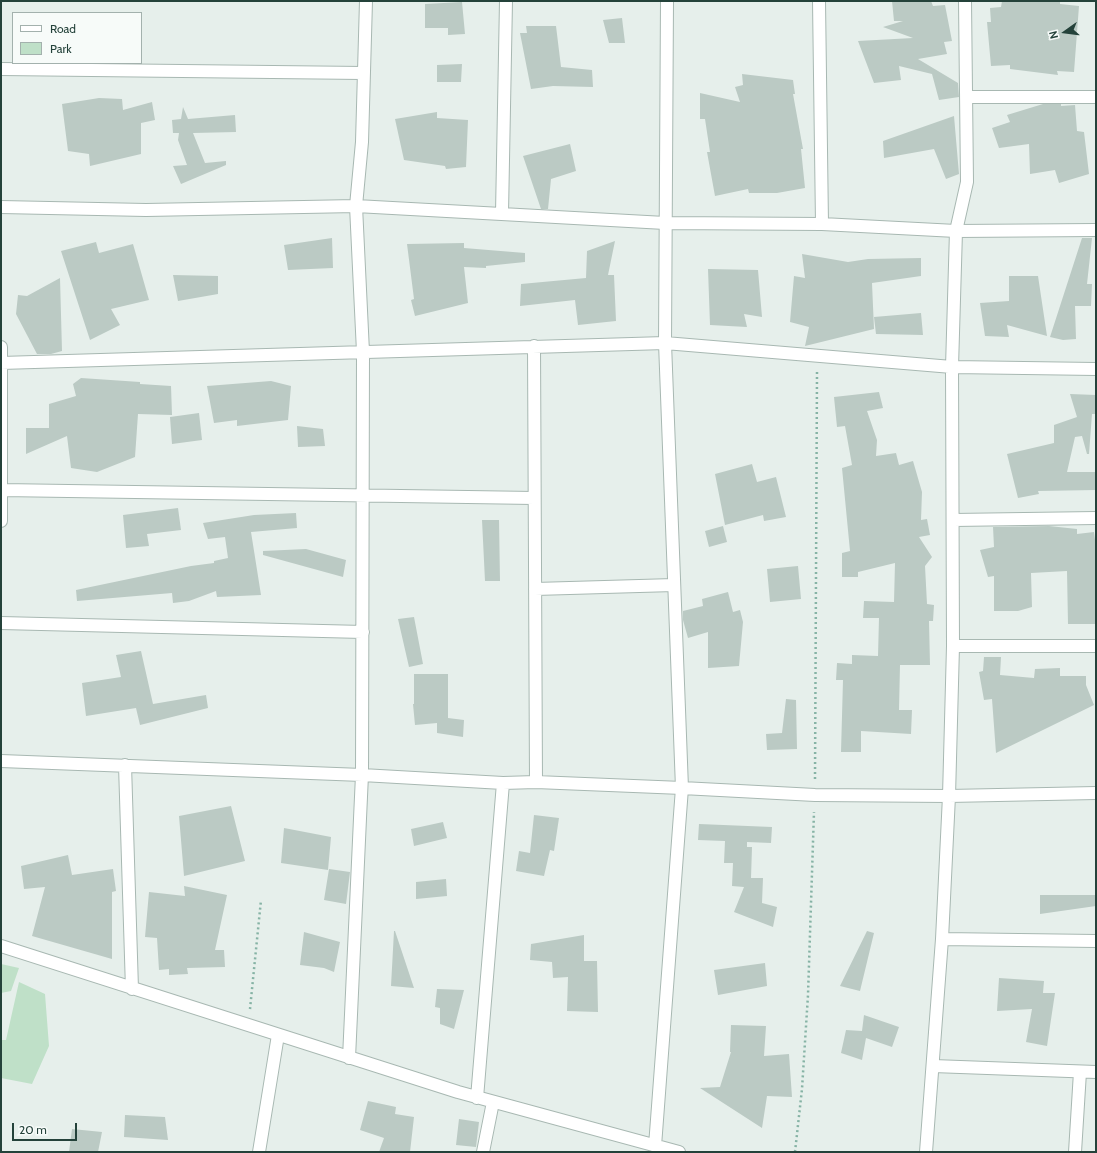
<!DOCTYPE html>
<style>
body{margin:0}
#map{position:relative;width:1097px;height:1153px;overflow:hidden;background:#e6efeb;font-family:Cabin,sans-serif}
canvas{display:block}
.frame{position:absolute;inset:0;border:2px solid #24423a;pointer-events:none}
.legend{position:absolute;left:12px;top:12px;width:130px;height:52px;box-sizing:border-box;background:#f7fbf9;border:1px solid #a3b1ad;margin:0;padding:5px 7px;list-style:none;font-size:12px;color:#24423a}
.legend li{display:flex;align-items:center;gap:8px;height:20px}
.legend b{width:20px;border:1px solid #a3b1ad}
.north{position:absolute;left:1045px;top:12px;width:40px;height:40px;-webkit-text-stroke:3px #f7fbf9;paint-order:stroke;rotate:256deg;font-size:11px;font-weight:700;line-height:16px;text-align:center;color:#24423a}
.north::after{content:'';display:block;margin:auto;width:14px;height:18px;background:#24423a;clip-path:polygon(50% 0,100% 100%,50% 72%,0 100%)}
.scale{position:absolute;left:12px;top:1123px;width:65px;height:18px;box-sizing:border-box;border:2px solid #24423a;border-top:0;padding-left:5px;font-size:12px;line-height:14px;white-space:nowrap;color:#24423a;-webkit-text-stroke:3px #f7fbf9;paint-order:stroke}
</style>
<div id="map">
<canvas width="1097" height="1153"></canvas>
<div class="frame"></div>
<ul class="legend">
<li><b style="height:5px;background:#fff"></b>Road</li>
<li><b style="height:11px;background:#bfe0c8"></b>Park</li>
</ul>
<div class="north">N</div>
<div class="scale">20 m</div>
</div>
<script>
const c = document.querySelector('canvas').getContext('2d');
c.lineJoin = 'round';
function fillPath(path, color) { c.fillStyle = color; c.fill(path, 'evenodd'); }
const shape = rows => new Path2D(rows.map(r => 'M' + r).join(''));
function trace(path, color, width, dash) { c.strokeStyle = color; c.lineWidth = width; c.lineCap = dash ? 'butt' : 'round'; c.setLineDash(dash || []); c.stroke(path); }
const green = shape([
 [1,964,19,968,11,991,1,993],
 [19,982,45,994,49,1046,32,1084,1,1078,1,1040,6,1040]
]);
const building = shape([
 [892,1,931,1,933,6,945,5,952,41,944,42,947,54,918,59,958,83,959,97,939,100,932,74,899,66,901,80,874,83,858,41,913,38,883,27,903,21,894,21],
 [1002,1,1060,1,1060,4,1079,6,1074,72,1057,71,1058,75,1010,69,1010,65,991,66,987,22,991,22,990,8,1001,7],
 [462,2,465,34,448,35,448,28,425,28,425,4],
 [622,18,625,43,609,43,603,20],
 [526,26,556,26,561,67,592,70,593,87,553,86,531,89,520,33,527,33],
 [462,64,461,82,437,82,437,65],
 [742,74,793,80,795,94,793,94,803,149,801,149,805,188,777,193,749,193,748,189,715,196,707,152,710,152,705,119,700,119,700,93,740,102,735,87,743,85],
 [99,98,122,99,123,110,152,102,155,120,141,123,141,154,90,166,89,154,68,151,62,104],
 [1043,104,1061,104,1061,106,1075,105,1077,131,1084,132,1089,174,1059,183,1055,170,1030,174,1029,144,999,148,992,128,1010,122,1007,115],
 [183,107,188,119,235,115,236,132,193,133,205,163,226,161,226,165,181,184,173,166,187,165,178,140,179,133,173,133,172,120,181,119],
 [437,112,437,118,468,120,466,167,446,169,445,166,404,160,395,119],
 [954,116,959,174,946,179,934,149,884,158,883,141],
 [570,144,576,171,551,179,548,209,541,209,523,156],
 [332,238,333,268,288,270,284,245],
 [1082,238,1092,238,1087,284,1092,284,1091,306,1075,306,1076,339,1063,340,1050,337],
 [615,241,608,275,614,275,616,321,578,325,575,300,520,306,521,284,586,278,587,251],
 [96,242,99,253,133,244,149,300,111,309,120,325,90,340,61,251],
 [464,243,464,248,525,253,525,262,486,266,486,268,464,267,468,303,415,316,411,300,414,299,407,244],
 [802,254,848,262,868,259,921,258,921,276,872,283,874,329,805,346,809,327,790,322,794,276,805,278],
 [708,269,758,270,762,317,744,314,747,327,710,325],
 [173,275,218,276,218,294,178,301],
 [1009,276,1038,276,1047,336,1007,325,1009,337,985,336,980,303,1009,301],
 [60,278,62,351,51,354,37,354,16,314,18,295,27,296],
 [921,313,923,335,876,334,874,317],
 [81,378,140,382,140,384,171,386,172,415,138,414,135,457,97,472,71,468,67,436,26,454,26,428,49,428,49,404,76,396,73,384],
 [271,381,291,386,288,420,237,426,237,420,214,423,207,386],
 [879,392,883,408,867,411,877,440,876,456,896,453,899,465,913,461,922,492,921,520,927,519,930,535,919,537,932,557,925,566,927,604,934,605,933,621,929,621,930,665,900,665,899,710,912,710,911,734,861,731,861,752,841,752,843,680,836,680,837,663,852,664,852,655,878,656,879,618,863,618,864,601,894,602,895,563,858,572,858,577,842,577,842,553,850,551,842,468,852,465,845,426,837,427,834,397],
 [1070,394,1096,395,1096,414,1092,414,1089,454,1087,454,1082,436,1075,437,1067,472,1096,472,1096,490,1038,491,1039,494,1018,498,1007,454,1054,443,1054,425,1077,417],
 [199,413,202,440,172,444,170,417],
 [297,426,323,429,325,446,298,447],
 [752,464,757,482,776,477,786,517,764,521,763,515,725,525,715,474],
 [178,508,181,530,147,534,149,546,126,548,123,515],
 [296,513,297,528,251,532,261,595,217,597,216,591,189,601,173,603,172,593,77,601,76,590,191,566,214,563,214,561,228,558,225,537,208,539,203,523,254,515],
 [482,520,499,520,500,581,485,581],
 [723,526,727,542,709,547,705,531],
 [1049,526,1077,529,1077,534,1094,532,1096,547,1096,624,1068,624,1067,571,1031,573,1032,607,1018,611,994,611,994,576,988,577,980,550,994,547,993,527],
 [306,549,346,560,343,577,263,555,263,551],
 [798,566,801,599,770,602,767,569],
 [728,592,733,612,740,610,743,622,739,666,708,668,708,632,688,638,683,620,683,611,703,606,702,599],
 [414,617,423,664,409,667,398,619],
 [141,651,153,704,206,695,208,708,140,725,136,708,86,716,82,683,121,677,116,655],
 [984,657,1001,657,1000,675,1034,678,1035,669,1060,668,1060,676,1086,676,1086,685,1094,705,996,753,992,699,984,700,979,672,983,671],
 [414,674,448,674,448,718,464,720,463,737,437,733,437,723,415,725,413,704,414,704],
 [786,699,796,700,797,749,767,750,766,734,782,733],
 [231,806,245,861,184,876,179,816],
 [534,815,559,818,554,851,550,850,544,876,516,871,519,851,530,853],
 [443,822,447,838,414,846,411,829],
 [699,824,772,827,771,843,747,842,747,847,752,847,751,878,763,878,762,903,777,907,773,927,734,912,744,887,732,886,733,863,724,863,725,841,698,840],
 [284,828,331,837,328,870,281,863],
 [68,855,72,875,113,869,116,891,112,892,112,959,32,936,45,887,24,889,21,866],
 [329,869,350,872,346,904,324,900],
 [446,879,447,896,416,899,416,882],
 [184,886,227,895,215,950,224,950,225,967,187,968,188,974,169,975,169,969,159,970,157,938,145,937,149,892,185,896],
 [1040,895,1096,895,1096,906,1040,914],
 [394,931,395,931,414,988,391,986],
 [867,931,874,933,860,991,840,986],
 [304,932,340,942,334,972,324,968,300,965],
 [584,935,584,961,597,961,598,1012,567,1011,568,977,553,978,552,962,530,960,531,944],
 [765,963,767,986,718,995,714,970],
 [999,978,1044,981,1043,993,1055,993,1047,1046,1026,1042,1032,1009,997,1011],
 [437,989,464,990,454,1029,440,1024,440,1008,435,1007],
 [864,1015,899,1027,892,1047,866,1038,862,1060,841,1053,846,1030,862,1031],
 [731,1025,766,1026,764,1056,789,1054,792,1097,767,1096,762,1128,700,1088,720,1087,731,1052,730,1052],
 [368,1101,396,1107,395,1114,414,1117,410,1152,379,1152,384,1138,360,1130],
 [125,1115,165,1117,168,1140,124,1137],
 [459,1119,479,1122,476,1147,456,1145],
 [72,1129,102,1132,98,1152,69,1152]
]);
const path = shape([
 [815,779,817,372],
 [250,1009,261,900],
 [795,1152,802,1089,808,995,814,812]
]);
const street = shape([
 [819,1,822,224],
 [1,69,363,73],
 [967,97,1096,97],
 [1,207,146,210,356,206,665,223,822,224,956,231,1096,230],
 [502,213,506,1],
 [534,346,536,782],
 [1,347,1,521],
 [1,363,665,343,952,367,1096,369],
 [2,490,534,498],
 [953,520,1096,518],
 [535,589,674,585],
 [1,623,363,632],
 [953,646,1096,646],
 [1,761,362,775,503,783,536,782,682,788,815,795,949,796,1096,793],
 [125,765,132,989],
 [942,939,1096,941],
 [1,946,458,1092,679,1152],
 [349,1058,362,775,363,352,356,206,362,142,366,1],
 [933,1066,1096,1072],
 [477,1098,503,783],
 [655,1146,682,788,665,343,667,1],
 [259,1152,278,1035],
 [483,1152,493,1102],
 [926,1152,942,939,949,796,953,646,952,367,956,231,967,182,965,1],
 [1075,1152,1080,1072]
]);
fillPath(green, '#bfe0c8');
fillPath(building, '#bbcac4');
trace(street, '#a8b8b2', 14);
trace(path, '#86b3a5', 2.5, [2, 3]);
trace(street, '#fff', 12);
</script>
